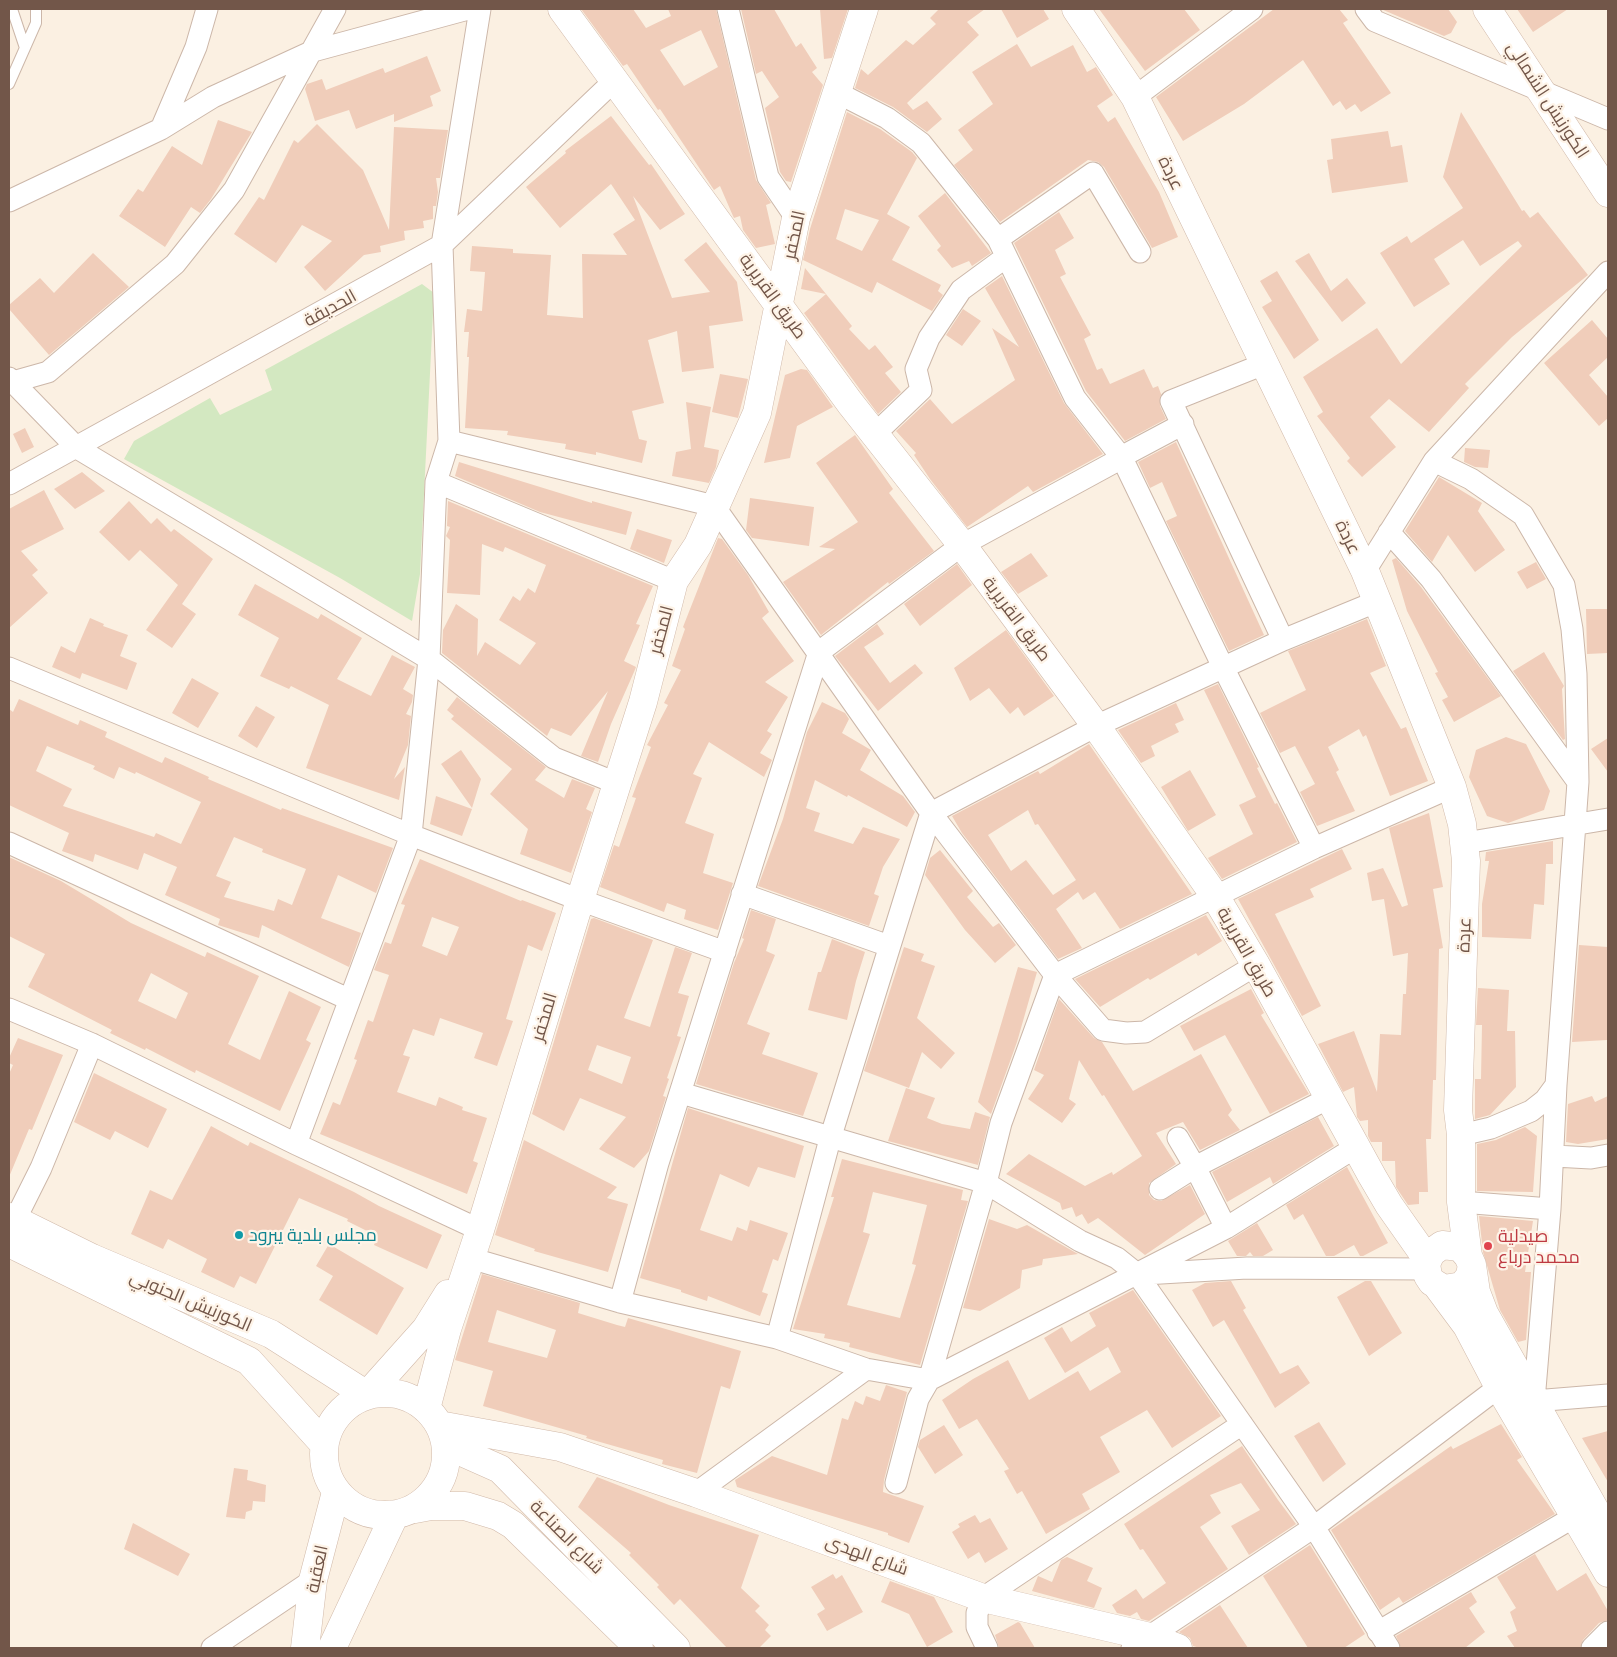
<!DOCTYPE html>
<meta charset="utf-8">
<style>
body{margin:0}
#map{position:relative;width:1617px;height:1657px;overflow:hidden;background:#fbf0e2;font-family:Ubuntu,sans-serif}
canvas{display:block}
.frame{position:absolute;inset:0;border:10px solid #725649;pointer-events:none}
</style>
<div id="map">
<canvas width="1617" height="1657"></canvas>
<div class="frame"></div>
</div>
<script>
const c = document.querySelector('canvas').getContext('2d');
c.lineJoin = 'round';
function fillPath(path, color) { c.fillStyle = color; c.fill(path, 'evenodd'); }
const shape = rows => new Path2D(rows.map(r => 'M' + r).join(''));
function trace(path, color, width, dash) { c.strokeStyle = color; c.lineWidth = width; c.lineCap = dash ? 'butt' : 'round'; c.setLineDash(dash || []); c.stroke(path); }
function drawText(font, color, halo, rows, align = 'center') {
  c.font = font + ' Ubuntu,Cairo,sans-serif'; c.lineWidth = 4.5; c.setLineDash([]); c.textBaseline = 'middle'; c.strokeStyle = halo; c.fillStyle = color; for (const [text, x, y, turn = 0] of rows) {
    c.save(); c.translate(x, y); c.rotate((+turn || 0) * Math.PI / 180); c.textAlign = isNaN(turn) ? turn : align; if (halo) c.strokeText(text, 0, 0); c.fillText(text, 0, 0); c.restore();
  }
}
const green = shape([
 [422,284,434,293,420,574,412,621,340,578,124,459,134,441,210,398,220,415,272,390,265,370]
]);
const building = shape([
 [581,9,633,9,646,28,671,16,668,9,716,9,756,180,771,203,766,205,775,244,756,248,743,230,740,216,734,218,733,216,720,186,714,190,660,109,658,110,627,64,623,66],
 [701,30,718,67,684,86,660,50],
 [741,9,774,9,796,47,801,43,817,68,812,72,823,85,791,182,786,181,780,172,765,108,779,97,762,71,756,74],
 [820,9,848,9,832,58,824,59],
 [939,9,985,9,967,22,979,35,907,103,913,110,927,101,942,119,927,132,893,107,855,88,861,69,868,75,906,40,913,45,936,24,930,18],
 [1001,9,1043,9,1049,19,1017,38],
 [1099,9,1184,9,1200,30,1145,71],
 [1274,9,1339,9,1348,20,1343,23,1391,93,1361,112,1355,104,1346,110,1340,101,1333,106,1303,60,1244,104,1183,141,1156,97],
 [1381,9,1448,9,1457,22,1451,33,1444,36],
 [1517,9,1568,9,1533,32],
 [1017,44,1031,67,1073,45,1087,72,1096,67,1113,95,1097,106,1108,122,1115,117,1159,192,1178,237,1152,248,1104,167,1098,162,1088,160,1000,222,954,165,973,150,958,130,993,104,972,72],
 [427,56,441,91,430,96,433,106,394,122,394,114,356,129,349,110,315,121,305,89,307,84,322,79,326,90,383,68,385,73],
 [847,112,880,129,912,152,917,158,887,214,910,227,892,260,941,285,938,291,943,295,932,311,877,282,872,293,803,260,810,229],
 [845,209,879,220,862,251,836,239],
 [1461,112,1522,211,1524,210,1530,218,1538,212,1588,275,1512,337,1465,384,1469,388,1429,432,1389,399,1370,417,1396,447,1362,477,1347,461,1350,458,1317,416,1323,412,1303,377,1377,328,1401,364,1522,246,1518,241,1480,266,1463,240,1434,259,1450,284,1414,307,1380,253,1407,236,1411,243,1463,208,1443,177],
 [611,116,649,165,651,164,685,214,660,230,633,196,672,298,710,292,684,260,706,242,737,282,743,321,709,326,714,368,682,372,677,331,648,340,664,403,632,411,639,439,647,441,642,463,596,452,596,455,565,449,566,444,507,435,508,431,465,428,469,357,467,357,469,332,464,332,467,309,482,311,485,272,470,271,472,246,513,249,513,253,551,255,547,315,583,318,582,254,627,255,613,234,635,220,611,184,560,228,526,187,566,153,565,151],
 [218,120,252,132,211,199,200,213,191,207,165,247,119,216,138,189,143,192,172,146,202,165],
 [317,124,363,170,389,230,394,127,448,130,440,178,436,178,438,192,436,206,433,206,433,219,423,221,424,228,404,231,405,240,380,246,381,252,364,255,325,291,304,267,332,241,302,225,276,263,234,234,259,197,264,200,294,140,298,143],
 [1388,131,1391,147,1402,145,1408,182,1332,193,1327,160,1333,159,1331,139],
 [945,193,991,253,972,266,969,261,952,268,937,250,941,246,918,216],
 [1059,212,1074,238,1055,250,1066,274,1060,277,1091,335,1084,339,1097,370,1102,368,1110,384,1144,369,1153,388,1158,386,1161,394,1160,406,1166,419,1125,441,1086,391,1014,243],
 [93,253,129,287,49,355,9,309,9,305,40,278,54,293],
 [1309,253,1331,291,1347,278,1366,303,1342,322,1295,261],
 [805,268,826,294,801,289],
 [1277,271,1319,340,1294,359,1262,307,1272,301,1260,281],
 [1002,276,1064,403,1103,454,1033,492,1028,486,967,527,930,479,914,455,916,453,896,431,930,399,952,424,1015,380,992,328,1019,347,985,288],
 [826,294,852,326,849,329,869,350,875,345,893,367,885,373,901,392,878,414,804,313],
 [963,309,981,321,962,346,946,335],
 [1592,320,1608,339,1608,357,1589,375,1608,397,1608,418,1599,426,1544,363],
 [801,369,807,370,833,407,797,426,790,458,764,463,785,375],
 [720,374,748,379,738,418,712,412],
 [686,402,711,407,704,447,719,450,716,467,709,483,672,476,676,452,691,449],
 [25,428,34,447,22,453,13,434],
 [855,435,893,489,889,493,934,551,889,584,888,582,821,635,783,582,835,549,819,547,858,522,816,463],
 [1176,442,1264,635,1229,651,1166,521,1177,516,1162,482,1150,488,1138,462],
 [1465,448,1490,450,1488,468,1475,467,1464,462],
 [459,462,592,503,592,501,632,512,626,535,540,512,455,476],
 [82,472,105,491,75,509,54,489],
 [1439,477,1482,503,1478,511,1505,550,1475,572,1448,535,1432,562,1405,531],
 [44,490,64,529,21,551,38,570,32,575,48,593,9,628,9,509],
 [750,498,814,507,809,546,752,538,746,530],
 [129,501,151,524,157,518,171,532,174,529,213,559,182,604,196,614,172,648,146,630,178,585,140,550,129,561,99,532],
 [448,501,653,586,636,624,640,625,624,661,636,667,634,672,611,724,598,762,581,756,608,691,571,736,551,728,547,736,442,653,443,630,456,604,478,619,477,656,485,642,520,665,536,643,499,620,513,596,520,601,528,588,535,593,546,565,505,547,503,552,482,544,480,595,447,593,450,540,446,536,450,527,447,526],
 [637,529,672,540,664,563,630,549],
 [718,538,722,539,748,575,769,612,762,618,794,661,765,682,788,697,767,731,772,734,760,753,772,760,764,777,709,742,693,774,702,778,685,823,714,834,703,873,733,883,718,930,684,919,686,910,667,903,664,912,600,887,614,845,619,847,636,798,632,797,651,747,647,745,668,705,664,703,681,670,672,666,685,629,683,627],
 [1031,553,1048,576,1018,594,1001,572],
 [1396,558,1421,587,1501,696,1454,722,1442,700,1448,697,1435,673,1438,672,1407,611,1392,560],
 [1536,562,1546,579,1527,589,1517,572],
 [957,564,972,585,920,626,904,604],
 [255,584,318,619,321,614,362,638,337,679,371,696,392,655,415,667,403,689,413,695,412,702,406,714,411,716,408,745,394,779,405,767,399,800,306,768,329,705,291,686,289,689,260,676,279,638,238,615],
 [1586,609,1608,609,1608,653,1587,654],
 [90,618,104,624,103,626,128,635,120,656,137,663,127,690,82,673,80,679,52,667,61,646,75,653],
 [1367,619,1386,666,1370,673,1401,729,1406,727,1428,781,1390,796,1366,735,1363,737,1359,729,1328,747,1339,770,1336,772,1355,811,1317,826,1300,792,1315,784,1295,746,1280,753,1260,713,1306,690,1288,651],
 [877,624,884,634,864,647,890,683,915,664,923,673,878,711,835,656],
 [1006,630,1054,696,1024,716,1018,707,1010,714,989,688,970,701,954,668],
 [1544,652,1564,686,1562,689,1565,739,1563,740,1513,671],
 [192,678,219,693,198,728,172,713],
 [1218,684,1259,767,1257,768,1275,804,1277,803,1297,842,1222,879,1208,858,1253,834,1239,805,1256,797,1204,690],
 [457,697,546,767,535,780,564,798,572,779,595,788,586,809,592,812,571,873,520,854,528,829,490,794,512,769,451,719,454,716,447,710],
 [19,699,78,725,80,720,107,732,105,737,162,763,165,757,209,777,208,779,281,810,282,808,393,848,376,893,338,875,321,918,361,933,349,967,262,925,259,938,218,925,220,919,165,895,177,867,144,853,138,870,95,854,93,862,62,851,69,833,9,805,9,709,13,712],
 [47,746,95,766,93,769,114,779,119,767,135,774,136,772,201,802,181,844,156,833,154,837,63,806,72,789,36,771],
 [234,837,263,849,262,852,306,869,292,905,278,899,274,911,224,897,231,882,216,876],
 [822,702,845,713,849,719,842,733,871,750,860,770,903,796,915,812,907,827,848,795,847,797,815,780,806,808,820,813,814,831,853,844,863,827,900,839,883,867,874,894,879,896,869,926,758,886,783,819,807,732],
 [1176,703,1184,720,1175,724,1179,732,1151,746,1155,756,1141,763,1118,730],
 [256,706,275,717,257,748,238,736],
 [1506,737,1526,744,1550,791,1544,810,1508,823,1487,816,1469,777,1476,750],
 [1608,738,1608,772,1591,749],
 [1089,744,1192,894,1120,929,1095,892,1083,900,1078,892,1056,909,1082,948,1058,959,962,833,952,816,1038,771,1040,774],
 [1028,810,1035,825,1038,824,1076,880,1053,895,1026,860,1011,871,988,835],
 [461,750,481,779,472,808,441,764],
 [1190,770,1216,815,1188,831,1161,787],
 [436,796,472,809,462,836,430,824],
 [1429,813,1443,887,1433,889,1443,948,1439,949,1436,1080,1433,1080,1431,1139,1426,1139,1428,1192,1419,1192,1419,1204,1408,1205,1396,1187,1395,1161,1382,1161,1382,1142,1371,1142,1368,1136,1368,1120,1360,1121,1357,1117,1354,1087,1343,1092,1318,1044,1354,1031,1377,1092,1380,1034,1401,1035,1403,994,1406,994,1408,953,1393,956,1384,899,1372,901,1367,873,1383,868,1402,907,1408,905,1389,828],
 [1553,841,1553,864,1546,864,1544,905,1534,904,1531,939,1482,937,1482,904,1489,861,1485,861,1486,852],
 [1342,849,1352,869,1310,889,1314,897,1275,914,1321,1006,1302,1016,1238,899],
 [940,850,973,891,967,897,993,927,999,923,1016,945,995,963,965,930,925,875,930,858],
 [9,857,61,881,131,923,205,957,207,952,259,976,228,1044,260,1060,289,991,321,1007,306,1040,311,1043,280,1111,196,1070,195,1073,146,1048,145,1050,110,1033,112,1030,28,987,45,954,9,936],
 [151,973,188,993,176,1019,138,1001],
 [420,859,521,901,522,900,556,913,542,951,528,945,506,1019,513,1021,497,1066,474,1058,483,1033,440,1018,434,1036,413,1029,403,1055,410,1057,397,1092,436,1106,439,1097,463,1107,462,1110,487,1118,473,1161,478,1163,467,1194,320,1134,333,1102,340,1105,357,1060,354,1059,368,1020,373,1022,389,975,374,970,385,942,391,944,405,905,401,904],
 [432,917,459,927,447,956,422,946],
 [751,910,776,919,766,951,775,955,747,1024,770,1033,762,1054,818,1073,803,1116,696,1084,734,963,744,939,742,938],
 [1206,915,1222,941,1198,956,1196,953,1150,980,1148,978,1100,1007,1075,979],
 [594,918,653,940,624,1018,650,1027,675,947,692,953,678,993,689,996,677,1036,681,1037,667,1078,669,1079,663,1096,666,1097,649,1151,634,1168,599,1149,626,1117,580,1098,564,1131,532,1114,591,919],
 [597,1045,631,1057,622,1084,588,1070],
 [832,939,865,952,856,981,847,1020,808,1010,818,972,821,972],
 [1579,945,1608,947,1607,1040,1572,1042],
 [904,947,924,954,921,961,935,966,917,1018,955,1053,941,1069,922,1052,909,1088,864,1071],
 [1018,967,1037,972,1017,1042,991,1114,978,1102],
 [1478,988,1509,990,1507,1031,1515,1031,1516,1087,1490,1115,1475,1119,1475,1079,1481,1079,1482,1025,1476,1025],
 [1251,989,1264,1013,1261,1015,1309,1094,1270,1114,1225,1035,1194,1051,1180,1026],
 [1059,999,1094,1038,1102,1042,1133,1091,1201,1054,1232,1110,1228,1115,1240,1130,1200,1150,1183,1122,1156,1133,1176,1164,1149,1183,1149,1195,1154,1200,1161,1201,1190,1185,1205,1214,1145,1255,1098,1218,1088,1224,1082,1214,1076,1217,1072,1207,1062,1210,1060,1203,1006,1174,1029,1154,1085,1186,1112,1172,1113,1175,1142,1156,1104,1095,1102,1096,1079,1060,1069,1099,1076,1104,1062,1123,1028,1099,1044,1075,1034,1070],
 [18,1038,63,1055,32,1130,29,1129,9,1177,9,1074,13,1065,9,1063,9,1058],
 [94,1073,167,1109,148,1148,115,1131,110,1140,74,1122],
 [906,1088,935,1098,927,1118,942,1124,970,1129,975,1112,990,1117,978,1165,888,1141],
 [1592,1096,1595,1102,1608,1096,1608,1139,1578,1144,1566,1142,1568,1104],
 [688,1108,804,1146,795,1178,758,1167,749,1187,720,1174,700,1230,732,1241,737,1227,747,1231,750,1220,788,1233,778,1261,773,1259,762,1292,768,1294,760,1316,708,1296,707,1301,681,1292,681,1290,640,1278],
 [1318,1117,1334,1146,1273,1184,1270,1177,1227,1202,1212,1172],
 [211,1126,248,1146,250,1142,354,1192,379,1206,442,1235,427,1269,374,1245,377,1236,347,1221,348,1219,299,1198,256,1284,240,1276,234,1288,201,1272,207,1259,168,1239,163,1249,131,1234,150,1190,172,1200],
 [1525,1127,1537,1136,1533,1192,1477,1191,1477,1144,1496,1140],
 [524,1140,617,1187,607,1198,628,1204,608,1272,534,1251,535,1249,495,1235],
 [842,1159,963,1190,961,1200,968,1201,920,1365,849,1347,850,1343,824,1338,825,1334,793,1329,834,1197,831,1197],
 [873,1192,927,1205,912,1264,916,1265,900,1318,847,1305,870,1234,863,1232],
 [1347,1167,1388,1243,1363,1256,1360,1256,1354,1245,1334,1256,1326,1256,1303,1214,1294,1220,1286,1205],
 [1479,1216,1533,1221,1525,1272,1531,1272,1526,1340,1518,1342,1500,1310,1483,1252],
 [989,1219,1017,1229,1027,1225,1078,1254,1043,1259,1042,1265,1022,1270,1020,1288,980,1311,963,1308],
 [1257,1223,1273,1250,1263,1256,1253,1256,1250,1252,1246,1256,1237,1256,1228,1241],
 [329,1244,404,1288,377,1335,319,1300,333,1276,316,1266],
 [482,1274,580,1303,578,1313,617,1325,625,1327,628,1318,741,1351,730,1389,721,1386,697,1473,662,1464,663,1460,586,1438,587,1436,483,1406,493,1371,455,1360],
 [497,1310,556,1330,547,1358,488,1342],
 [1231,1281,1246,1308,1243,1310,1280,1374,1298,1365,1310,1383,1275,1408,1224,1320,1213,1327,1192,1290,1205,1283],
 [1365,1281,1371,1281,1402,1333,1369,1356,1337,1297],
 [1133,1290,1221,1416,1172,1448,1147,1410,1100,1437,1120,1472,1082,1494,1090,1509,1046,1534,1022,1491,1017,1494,1004,1471,1009,1469,977,1419,959,1429,942,1400,973,1379,1008,1360,1029,1400,1078,1371,1090,1391,1121,1372,1108,1347,1065,1373,1044,1338,1062,1327,1071,1342,1096,1326,1089,1313],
 [886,1385,907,1392,884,1480,883,1492,924,1506,909,1543,888,1535,888,1533,737,1487,735,1480,772,1456,827,1475,842,1418,848,1420,855,1401,863,1405,866,1396,880,1401],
 [1319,1422,1346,1464,1323,1482,1294,1436],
 [1501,1424,1522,1457,1517,1460,1555,1514,1403,1603,1399,1597,1380,1610,1331,1530,1451,1446,1453,1449],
 [944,1425,963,1455,935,1474,918,1447,920,1440],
 [1608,1431,1608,1482,1582,1438],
 [1242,1446,1278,1500,1296,1524,1249,1555,1231,1526,1260,1510,1241,1483,1210,1495,1221,1513,1200,1527,1228,1569,1149,1621,1141,1619,1137,1612,1130,1616,1117,1613,1112,1605,1136,1589,1143,1599,1166,1583,1143,1549,1140,1550,1124,1524],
 [234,1468,248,1470,247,1480,266,1485,265,1502,253,1501,252,1510,246,1512,245,1519,226,1517],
 [597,1477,669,1505,759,1535,741,1588,760,1606,755,1611,769,1625,765,1630,771,1636,759,1648,727,1648,680,1599,674,1605,657,1587,659,1585,629,1555,631,1553,578,1507],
 [975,1515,980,1523,990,1518,1008,1549,985,1563,979,1552,968,1559,952,1532,960,1527,958,1524],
 [133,1523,190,1554,178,1576,124,1549],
 [1310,1545,1365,1634,1344,1648,1308,1648,1263,1576],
 [1535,1554,1557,1591,1586,1573,1608,1611,1608,1620,1599,1623,1583,1640,1580,1648,1515,1648,1507,1636,1517,1631,1510,1612,1516,1608,1497,1577],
 [1067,1557,1093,1568,1087,1581,1102,1588,1094,1608,1032,1591,1038,1576,1052,1582,1061,1560],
 [833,1574,836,1579,842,1575,863,1612,827,1631,817,1614,825,1609,811,1587],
 [890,1581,934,1597,953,1632,927,1647,909,1614,881,1602],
 [1471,1592,1477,1602,1469,1608,1485,1632,1465,1648,1401,1648,1396,1636],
 [1220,1605,1248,1648,1200,1648,1193,1646,1190,1638,1179,1632],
 [1018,1622,1020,1623,1035,1648,999,1648,995,1635]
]);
const lane = shape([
 [12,9,25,48],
 [9,84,36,23,36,9]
]);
const street = shape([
 [728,9,768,177,796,218],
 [1366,9,1375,21,1608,119],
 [838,93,887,118,921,143,998,239,1075,398,1122,458,1223,667,1314,848],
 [1135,97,1252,9],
 [161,129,196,47,207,9],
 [9,201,161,129,213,97,313,51,468,9],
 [998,239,1093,173,1140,252],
 [1264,364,1171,401,1283,640],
 [9,378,77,448,429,659,554,758,616,783],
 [9,383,48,372,175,264,234,190,335,9],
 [876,433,921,390,916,369,929,338,961,290,1006,257],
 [449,441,714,506,931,813,1055,975,1103,1030,1126,1033,1145,1032,1256,965],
 [1121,457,1183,424],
 [1434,461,1471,479,1523,515,1564,585,1572,629,1576,674,1578,782,1556,1085,1550,1209,1534,1401,1608,1395],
 [436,482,674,581],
 [9,484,442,245,615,80],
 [1389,532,1431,579,1578,782],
 [1365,571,1434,461,1608,272],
 [9,668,411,835,580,900,725,952],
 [9,843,348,999],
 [1465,843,1608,819],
 [742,894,889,946],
 [9,1009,92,1044,296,1144,480,1230],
 [681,1093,986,1183,1080,1241,1117,1258,1137,1274,1314,1527,1389,1648],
 [1461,1135,1491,1128,1531,1111,1545,1100,1556,1085],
 [1178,1138,1195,1167,1226,1228],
 [296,1144,411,835,429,659,436,482,449,441,442,245,480,9],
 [1554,1156,1591,1158,1608,1155],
 [1160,1189,1195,1167,1329,1098],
 [1461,1202,1550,1209],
 [15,1220,41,1168,92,1044],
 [470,1258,620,1302,777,1338,866,1369,929,1380,1226,1228,1356,1147],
 [1144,1274,1247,1268,1426,1269],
 [620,1302,658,1163,819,652,962,545,1122,458],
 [777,1338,830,1139,931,813,1096,726,1283,640,1378,601],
 [896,1483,918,1399,929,1380,986,1183,1001,1123,1055,975,1314,848,1452,787],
 [696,1493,866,1369],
 [1378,1632,1574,1517],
 [212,1648,313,1580],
 [987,1648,977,1627,977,1613,983,1598,1242,1424],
 [1132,1648,1314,1527,1499,1387],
 [1592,1648,1608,1632]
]);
const secondary = shape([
 [562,9,850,403,962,545,1096,726,1215,896,1256,965,1372,1176,1389,1205,1427,1259],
 [1076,9,1135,97,1365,571,1452,787,1462,824,1466,861,1458,1110,1461,1135,1461,1202,1468,1256],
 [1487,9,1608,193],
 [9,1217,92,1258,271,1334,367,1395,426,1329,448,1294],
 [9,1243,249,1361,324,1444],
 [1471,1270,1470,1276,1462,1286,1444,1289,1432,1282,1428,1276,1426,1264,1431,1253,1442,1245,1460,1247,1468,1256,1472,1265,1476,1292,1484,1313,1608,1533],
 [1438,1287,1467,1326,1499,1387,1608,1573],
 '324 1454a61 61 0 1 1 122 0a61 61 0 1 1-122 0Z',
 [426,1409,447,1329,480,1230,580,900,643,702,674,581,698,545,757,413,796,218,864,9],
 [439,1425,560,1447,696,1493,983,1598,1150,1637,1178,1648],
 [446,1445,500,1469,676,1648],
 [415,1509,431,1506,465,1506,498,1516,513,1525,639,1648],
 [305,1648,313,1580,336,1492],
 [332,1648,394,1516]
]);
const markers = [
 [239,1235,5,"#0f9aa8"],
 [1488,1246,5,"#e0444e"]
];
const streetNames = [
 ["الكورنيش الشمالي",1548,100,57],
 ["عردة",1171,173,64],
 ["المخفر",794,235,-78],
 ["طريق القريرية",773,296,54],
 ["الحديقة",330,308,-29],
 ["عردة",1348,537,64],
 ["طريق القريرية",1017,619,53],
 ["المخفر",661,630,-75],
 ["عردة",1464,935,-88],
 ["طريق القريرية",1247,952,60],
 ["المخفر",544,1017,-73],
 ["الكورنيش الجنوبي",191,1301,23],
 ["شارع الصناعة",567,1537,45],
 ["شارع الهدى",867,1555,20],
 ["العقبة",317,1569,-78]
];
const cultureNames = [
 ["مجلس بلدية يبرود",249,1235]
];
const healthNames = [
 ["صيدلية",1498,1236],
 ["محمد درباع",1498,1257]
];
fillPath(green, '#d3e8c1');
fillPath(building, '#f0cdba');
trace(lane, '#ccb7a9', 12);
trace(street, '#ccb7a9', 23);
trace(secondary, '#d1b9a9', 29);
trace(lane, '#fff', 10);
trace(street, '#fff', 21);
trace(secondary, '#fff', 28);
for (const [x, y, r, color] of markers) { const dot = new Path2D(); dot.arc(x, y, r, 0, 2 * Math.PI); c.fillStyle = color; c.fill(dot); trace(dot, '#fef4e8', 2); }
drawText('18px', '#725649', '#fef4e8', streetNames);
drawText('18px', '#0d838f', '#fef4e8', cultureNames, 'left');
drawText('18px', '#be3a42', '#fef4e8', healthNames, 'left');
</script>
